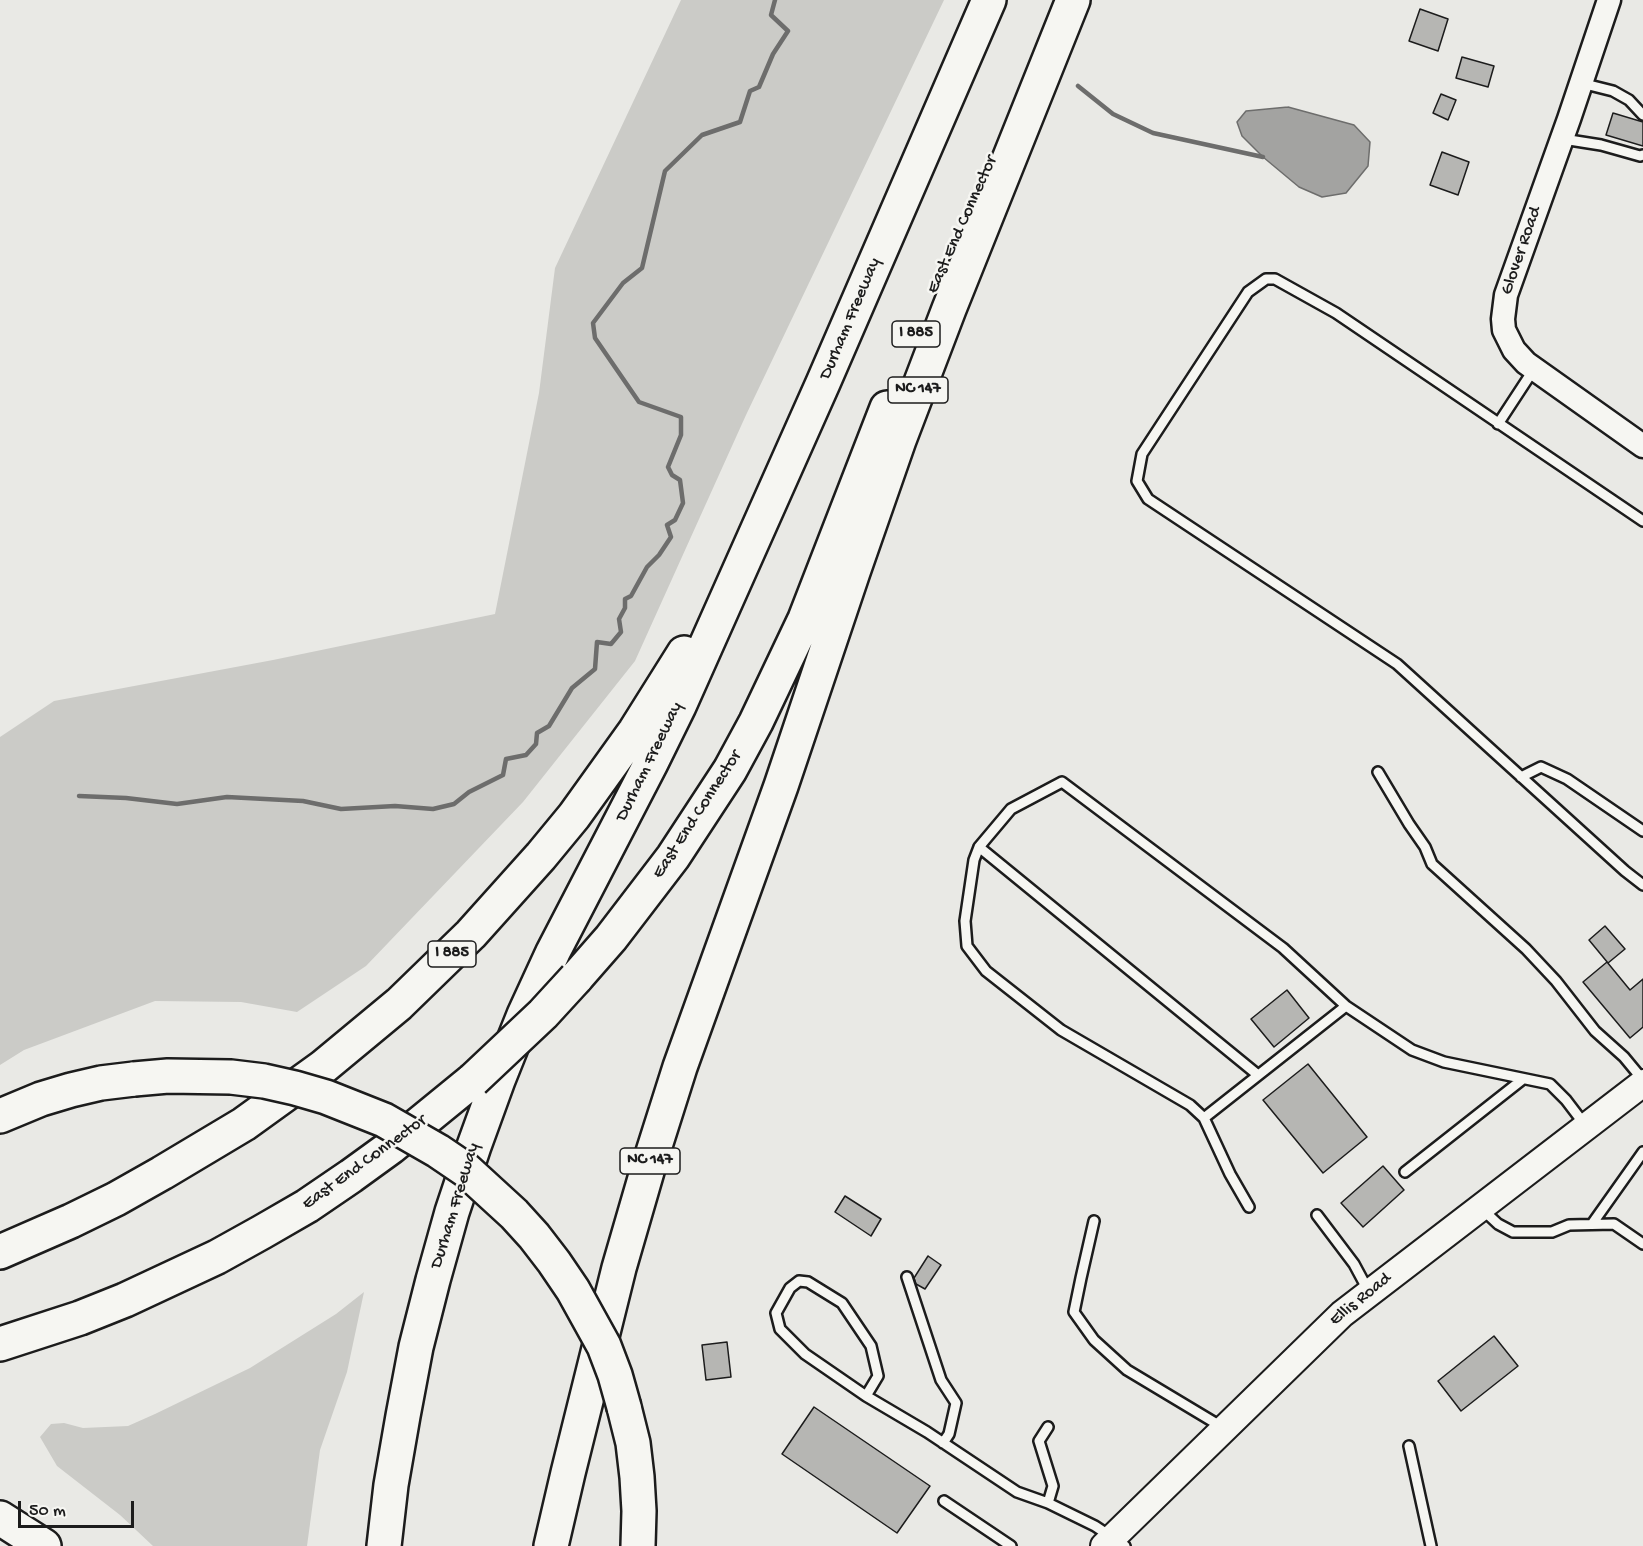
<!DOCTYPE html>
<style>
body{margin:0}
#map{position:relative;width:1643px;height:1546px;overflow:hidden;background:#e9e9e5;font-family:"Gochi Hand",sans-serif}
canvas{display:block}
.scale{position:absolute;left:18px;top:1501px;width:116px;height:27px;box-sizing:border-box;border:3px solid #1c1c1c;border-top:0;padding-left:8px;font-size:18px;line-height:21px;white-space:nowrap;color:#1c1c1c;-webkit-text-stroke:4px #f6f6f2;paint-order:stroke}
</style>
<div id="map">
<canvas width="1643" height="1546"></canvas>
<div class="scale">50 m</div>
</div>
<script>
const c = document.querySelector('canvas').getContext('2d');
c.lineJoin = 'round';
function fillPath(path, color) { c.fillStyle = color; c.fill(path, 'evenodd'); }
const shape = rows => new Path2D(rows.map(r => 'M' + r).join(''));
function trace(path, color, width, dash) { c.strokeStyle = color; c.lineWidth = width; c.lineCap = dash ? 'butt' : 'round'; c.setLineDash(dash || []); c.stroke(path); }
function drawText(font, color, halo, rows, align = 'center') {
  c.font = font + ' "Gochi Hand",sans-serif'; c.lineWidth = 5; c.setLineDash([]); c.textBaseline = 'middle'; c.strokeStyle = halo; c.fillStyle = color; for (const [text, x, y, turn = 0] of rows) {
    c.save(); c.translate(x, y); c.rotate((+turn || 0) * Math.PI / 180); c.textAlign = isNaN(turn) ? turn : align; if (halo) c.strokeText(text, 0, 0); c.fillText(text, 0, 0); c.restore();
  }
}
const green = shape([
 [681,0,944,0,746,415,635,661,523,802,366,966,297,1012,241,1002,155,1001,24,1050,0,1065,0,737,54,701,273,660,495,614,539,393,555,268],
 [364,1292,347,1372,320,1450,307,1546,153,1546,120,1515,57,1466,40,1437,51,1424,64,1423,83,1428,128,1426,155,1414,250,1368,336,1314]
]);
const water = shape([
 [1288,107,1354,125,1370,142,1368,166,1346,193,1322,197,1299,187,1263,157,1242,136,1237,122,1246,111,1288,107]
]);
const stream = shape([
 [1078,86,1113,114,1153,133,1263,157],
 [79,796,126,798,177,804,227,797,303,801,341,809,395,806,433,809,454,804,469,792,503,775,506,759,526,755,536,744,537,733,549,726,572,688,595,669,597,642,611,644,621,632,619,619,625,608,625,599,631,596,647,567,659,555,671,537,667,525,675,520,683,503,680,480,672,475,668,467,681,435,681,417,639,402,595,338,593,323,623,283,642,268,665,171,702,135,740,122,750,91,759,87,773,54,788,31,771,15,775,0]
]);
const building = shape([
 [1420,9,1448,19,1438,51,1409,41,1420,9],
 [1462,57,1494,66,1488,87,1456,78,1462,57],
 [1441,94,1456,100,1448,120,1433,113,1441,94],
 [1613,113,1643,122,1643,146,1606,135,1613,113],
 [1442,152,1469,162,1458,195,1430,185,1442,152],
 [1605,926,1625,949,1608,963,1589,940,1605,926],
 [1607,962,1630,990,1643,979,1643,1027,1630,1038,1583,982,1607,962],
 [1287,990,1309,1018,1274,1047,1251,1019,1287,990],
 [1308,1064,1367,1137,1323,1173,1263,1100,1308,1064],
 [1383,1166,1404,1190,1363,1227,1341,1203,1383,1166],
 [845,1196,881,1219,871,1236,835,1212,845,1196],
 [928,1256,941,1265,925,1289,916,1284,914,1278,928,1256],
 [1494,1336,1518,1366,1461,1411,1438,1381,1494,1336],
 [727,1342,731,1377,706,1380,702,1345,727,1342],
 [814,1407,930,1486,897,1533,782,1454,814,1407]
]);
const service = shape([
 [1581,83,1613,91,1629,100,1643,115],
 [1563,139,1601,145,1640,156,1643,155],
 [1498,424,1534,369],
 [1643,521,1336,313,1275,279,1266,279,1248,292,1142,454,1137,481,1148,499,1397,664,1625,871,1643,885],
 [1378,772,1409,824,1425,847,1432,864,1526,949,1556,981,1595,1031,1624,1057,1643,1080],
 [1521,777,1541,767,1567,779,1643,831],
 [979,847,1258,1075],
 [1204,1118,1346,1006],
 [1405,1172,1523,1079],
 [1249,1207,1230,1174,1204,1118,1190,1105,1061,1030,986,971,967,946,965,921,974,860,979,847,1011,809,1062,782,1283,948,1346,1006,1412,1050,1444,1062,1550,1084,1566,1100,1585,1125],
 [1482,1209,1498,1224,1513,1232,1552,1232,1569,1225,1614,1224,1643,1244],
 [1317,1215,1354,1264,1368,1290],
 [1094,1221,1081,1278,1074,1312,1094,1340,1127,1370,1222,1427],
 [1592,1224,1643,1152],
 [907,1277,941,1380,956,1403,949,1434,943,1443],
 [866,1396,878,1376,871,1346,842,1303,808,1282,799,1281,790,1288,776,1313,780,1329,805,1354,866,1396,927,1432,1017,1492,1048,1503,1095,1526,1125,1546],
 [1409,1446,1431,1546],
 [944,1501,1011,1546],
 [1048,1503,1053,1486,1039,1441,1048,1427]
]);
const tertiary = shape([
 [1609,0,1569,119,1506,295,1503,319,1504,330,1514,350,1526,363,1643,446]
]);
const secondary = shape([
 [1104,1546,1342,1314,1643,1083]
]);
const motorway = shape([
 [576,978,611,938,673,857,730,770,756,722,805,619,887,408],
 [0,1116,41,1099,71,1090,101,1083,134,1079],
 [0,1252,71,1221,116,1199,162,1173,244,1124,323,1067,399,1004,471,934,541,856,574,816,635,731,684,653],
 [0,1344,80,1318,125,1300,217,1257,262,1232,307,1206,351,1176,391,1147,473,1080],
 [624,1407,633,1443,637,1477,639,1511,638,1546],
 [0,1518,44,1546],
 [384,1546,391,1485,403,1416,416,1347,433,1280,452,1212,474,1146,498,1080,524,1015,553,952,651,763,679,706,823,383,989,0],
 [551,1546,568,1473,619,1268,648,1168,680,1067,781,786,853,572,899,440,949,309,1073,0]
]);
const motorwayBridge = shape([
 [134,1079,168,1076,231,1077,264,1081,295,1088,326,1097,384,1120,438,1151,466,1170,514,1214,534,1236,554,1262,573,1290,604,1346,615,1375,624,1407],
 [473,1080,543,1014,576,978]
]);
const shields = [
 [916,334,48],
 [918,390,60],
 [452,954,48],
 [650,1161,60]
];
const shieldNames = [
 ["I 885",916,334],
 ["NC 147",918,390],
 ["I 885",452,954],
 ["NC 147",650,1161]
];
const streetNames = [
 ["East End Connector",963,225,-66],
 ["Glover Road",1522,251,-71],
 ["Durham Freeway",851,319,-67],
 ["Durham Freeway",650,762,-64],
 ["East End Connector",698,815,-57],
 ["East End Connector",365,1163,-36],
 ["Durham Freeway",456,1206,-73],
 ["Ellis Road",1361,1300,-39]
];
fillPath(green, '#cbcbc7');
fillPath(water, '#a3a3a1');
trace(water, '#6d6d6c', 1.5);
trace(stream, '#6d6d6c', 4.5);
fillPath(building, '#b6b6b3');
trace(building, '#1c1c1c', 1.5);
trace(service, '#1c1c1c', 14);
trace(tertiary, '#1c1c1c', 27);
trace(secondary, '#1c1c1c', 30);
trace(motorway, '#1c1c1c', 38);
trace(service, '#f6f6f2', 9);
trace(tertiary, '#f6f6f2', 22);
trace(secondary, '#f6f6f2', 26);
trace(motorway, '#f6f6f2', 33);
trace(motorwayBridge, '#1c1c1c', 38, []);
trace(motorwayBridge, '#f6f6f2', 33);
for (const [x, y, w] of shields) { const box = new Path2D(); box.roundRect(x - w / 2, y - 13, w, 26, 4.5); c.fillStyle = '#f6f6f2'; c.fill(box); trace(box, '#1c1c1c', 1.5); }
drawText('bold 16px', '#1c1c1c', null, shieldNames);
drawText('18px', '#1c1c1c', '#f6f6f2', streetNames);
</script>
